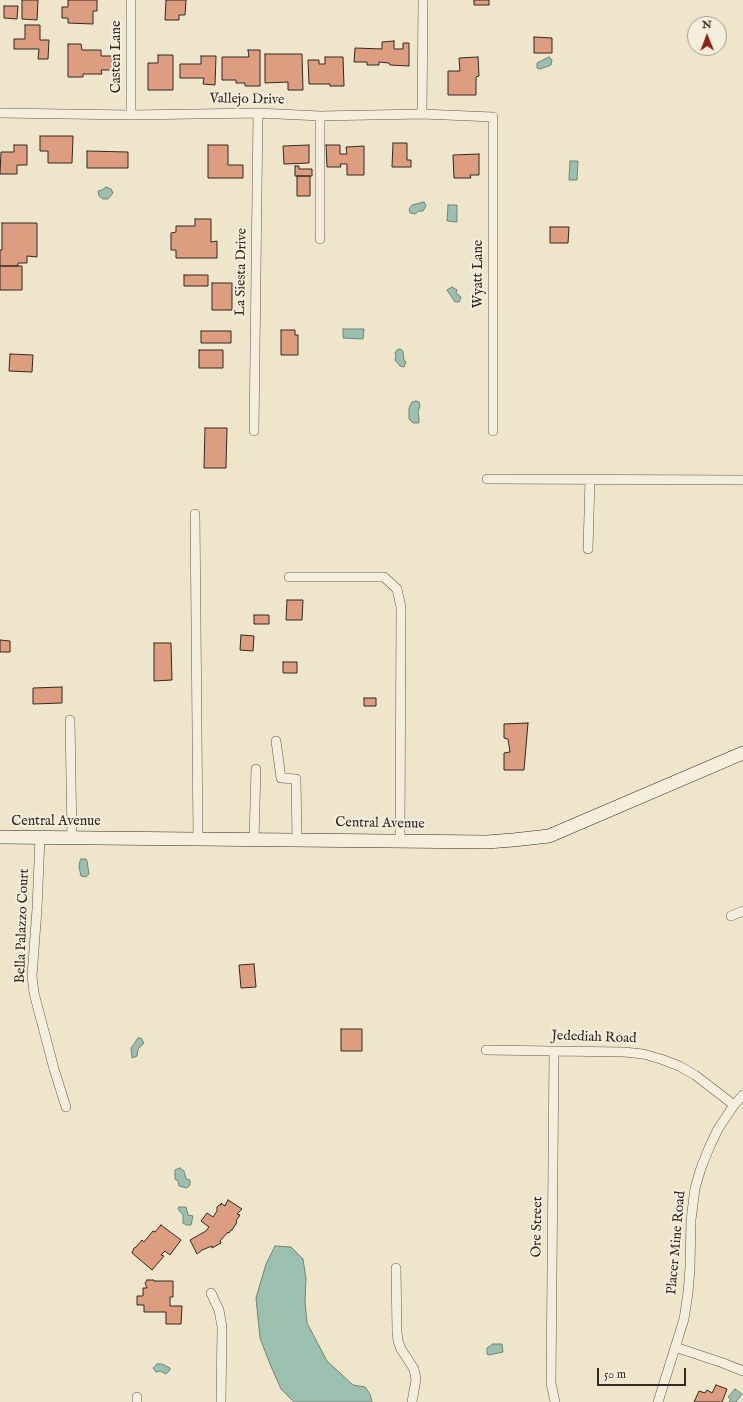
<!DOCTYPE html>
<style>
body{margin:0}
#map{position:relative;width:743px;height:1402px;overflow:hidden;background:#eee5ca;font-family:"IM FELL English",serif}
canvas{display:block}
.north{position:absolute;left:687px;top:16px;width:40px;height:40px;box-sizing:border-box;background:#f4eedd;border:1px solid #a79f91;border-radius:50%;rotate:359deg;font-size:11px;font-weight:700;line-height:16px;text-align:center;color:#342920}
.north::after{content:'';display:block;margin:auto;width:14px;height:18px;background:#8f2418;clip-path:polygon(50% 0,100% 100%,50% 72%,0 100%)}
.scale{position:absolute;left:597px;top:1368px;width:89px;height:18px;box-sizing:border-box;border:2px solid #342920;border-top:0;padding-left:5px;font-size:12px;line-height:14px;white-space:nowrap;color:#342920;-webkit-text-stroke:3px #f4eedd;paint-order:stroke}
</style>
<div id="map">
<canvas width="743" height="1402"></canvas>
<div class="north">N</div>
<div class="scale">50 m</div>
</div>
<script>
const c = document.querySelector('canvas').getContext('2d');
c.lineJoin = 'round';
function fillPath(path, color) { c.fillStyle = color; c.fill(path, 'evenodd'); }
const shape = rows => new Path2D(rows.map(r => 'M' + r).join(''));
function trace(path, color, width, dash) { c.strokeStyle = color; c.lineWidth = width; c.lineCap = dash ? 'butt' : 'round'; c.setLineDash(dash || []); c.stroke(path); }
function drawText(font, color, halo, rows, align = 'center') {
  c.font = font + ' "IM FELL English",serif'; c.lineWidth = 4; c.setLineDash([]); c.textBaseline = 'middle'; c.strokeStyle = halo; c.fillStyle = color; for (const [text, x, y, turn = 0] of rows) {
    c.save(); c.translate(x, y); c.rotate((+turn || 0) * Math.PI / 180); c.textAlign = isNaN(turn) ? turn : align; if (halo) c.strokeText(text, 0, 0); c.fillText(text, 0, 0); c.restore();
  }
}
const water = shape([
 [549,57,552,60,551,65,540,69,537,68,537,63,549,57],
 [570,161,578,161,577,180,569,180,570,161],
 [106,187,111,189,113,193,108,199,103,199,99,196,98,191,102,190,106,187],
 [424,202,426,206,423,211,419,211,415,214,410,213,409,209,412,205,424,202],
 [448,205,457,205,457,222,447,221,448,205],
 [452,287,457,290,456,293,461,297,459,302,455,302,447,290,452,287],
 [343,329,364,329,363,339,343,338,343,329],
 [400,349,403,351,404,360,406,362,404,367,400,366,395,360,396,357,395,353,397,350,400,349],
 [416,401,419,402,420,406,418,412,419,419,419,423,413,423,409,419,409,408,412,402,416,401],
 [81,859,86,859,87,861,89,874,86,877,81,876,79,867,80,861,81,859],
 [138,1038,141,1038,144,1043,138,1049,137,1056,132,1058,131,1048,138,1038],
 [180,1168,184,1171,186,1179,190,1180,190,1185,187,1188,179,1186,178,1181,175,1179,175,1170,180,1168],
 [179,1207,186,1207,188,1215,193,1216,191,1225,186,1225,183,1223,183,1215,178,1209,179,1207],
 [275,1246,291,1247,303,1259,306,1279,305,1302,307,1323,327,1361,353,1385,365,1387,370,1394,372,1402,294,1402,281,1389,270,1364,260,1338,256,1298,266,1264,275,1246],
 [493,1344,502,1344,503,1352,489,1355,487,1354,487,1348,493,1344],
 [157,1364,162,1364,170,1368,170,1370,166,1374,160,1371,156,1372,153,1368,157,1364],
 [735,1389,742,1394,736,1402,729,1402,731,1399,728,1397,735,1389]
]);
const building = shape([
 [22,0,38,0,37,20,22,19,22,0],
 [68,0,97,0,97,11,93,11,93,24,68,23,68,18,62,18,62,7,68,7,68,0],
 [166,0,186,0,185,15,179,15,179,20,165,20,166,0],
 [474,0,489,0,489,5,474,5,474,0],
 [4,6,18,6,17,19,4,18,4,6],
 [25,25,40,25,40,40,49,40,48,59,38,59,39,49,14,49,14,39,25,39,25,25],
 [534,37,552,38,552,53,534,53,534,37],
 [394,41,394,49,403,49,403,43,409,43,409,66,390,65,389,63,379,62,379,65,367,65,367,62,354,62,355,48,382,49,382,42,394,41],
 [68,44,81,44,82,50,101,50,101,56,112,56,112,70,101,70,102,74,83,74,83,77,68,77,68,44],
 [248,50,260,50,260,86,245,86,245,83,236,83,236,80,222,80,222,57,249,57,248,50],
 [265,54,302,54,303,90,288,90,288,82,265,83,265,54],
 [158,55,173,55,173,90,148,90,148,63,158,63,158,55],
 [201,56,216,56,215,85,203,84,204,78,180,78,180,64,201,64,201,56],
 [325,57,343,57,344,86,330,86,330,84,309,84,308,60,319,60,319,64,325,64,325,57],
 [478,57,479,76,476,77,476,95,448,95,448,71,460,71,459,58,478,57],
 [40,136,73,136,72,163,48,163,48,151,40,151,40,136],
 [393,143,407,143,407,160,411,160,411,167,392,167,393,143],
 [14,145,27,145,27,165,17,165,17,174,0,174,1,152,14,152,14,145],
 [208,145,228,145,228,165,243,165,243,178,208,178,208,145],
 [309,145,309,163,284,164,283,146,309,145],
 [326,145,340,145,340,154,347,154,346,147,364,146,364,175,347,175,347,164,340,164,341,167,327,167,326,145],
 [87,151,128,152,128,168,87,168,87,151],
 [479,154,479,175,470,175,471,178,454,178,453,155,479,154],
 [295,166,299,166,299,169,312,169,312,176,295,176,295,166],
 [297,176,310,176,310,196,297,196,297,176],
 [195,219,211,219,211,242,217,241,217,258,176,258,176,250,171,250,171,233,176,232,176,226,195,226,195,219],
 [2,223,37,223,37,257,27,256,27,263,18,263,18,266,0,266,0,250,2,250,2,223],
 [550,227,569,227,568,243,550,243,550,227],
 [0,266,22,266,22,290,0,290,0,266],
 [184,275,208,275,208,286,184,286,184,275],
 [212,283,232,283,232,310,212,310,212,283],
 [281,330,295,330,295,335,298,335,298,355,281,355,281,330],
 [201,331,231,331,231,343,201,343,201,331],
 [199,350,223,350,223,368,199,368,199,350],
 [10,354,33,355,32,372,9,371,10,354],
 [205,428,227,428,226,468,204,468,205,428],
 [287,600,303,600,302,620,286,620,287,600],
 [254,615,269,615,269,624,254,624,254,615],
 [241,635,254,636,253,651,240,650,241,635],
 [0,640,10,641,10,652,0,652,0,640],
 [154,643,171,643,172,680,154,681,154,643],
 [283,662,297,662,297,673,283,673,283,662],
 [62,687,62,703,33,704,33,688,62,687],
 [364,698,376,698,376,706,364,706,364,698],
 [528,723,524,770,504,770,504,753,510,752,508,739,504,738,504,724,528,723],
 [254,964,256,987,241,988,239,965,254,964],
 [341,1029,362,1029,362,1051,341,1051,341,1029],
 [228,1200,242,1209,237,1214,240,1215,236,1221,237,1222,232,1230,231,1230,229,1233,228,1232,220,1241,221,1243,212,1248,212,1246,202,1250,197,1254,190,1240,206,1231,209,1227,201,1221,207,1213,213,1217,217,1211,217,1207,219,1205,221,1205,221,1203,225,1206,228,1200],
 [161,1225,181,1240,170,1255,165,1251,161,1255,164,1256,152,1270,132,1253,134,1248,136,1247,142,1240,144,1242,153,1231,155,1232,161,1225],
 [147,1280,154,1280,154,1281,173,1281,173,1297,170,1297,170,1306,182,1306,181,1324,166,1324,166,1312,144,1312,144,1305,137,1305,137,1296,143,1296,143,1288,147,1288,145,1283,147,1280],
 [716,1385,727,1389,722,1402,694,1402,699,1391,705,1393,707,1390,712,1393,716,1385]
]);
const street = shape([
 [0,113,131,115,258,113,320,116,422,114,493,117,493,431],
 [422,114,423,0],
 [131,115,131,0],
 [320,116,320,239],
 [254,431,258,113],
 [487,479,743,480],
 [195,514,198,838],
 [588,549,590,479],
 [289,577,384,577,397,589,401,607,400,841],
 [70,720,72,838],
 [276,741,281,778,296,779,297,839],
 [40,838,37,909,32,976,34,993,54,1069,66,1107],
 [254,839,256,769],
 [731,916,743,911],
 [486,1050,624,1052,643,1054,661,1059,679,1066,695,1075,734,1105],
 [554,1051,551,1383,555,1402],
 [396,1268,397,1332,398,1341,401,1349,414,1369,416,1379,412,1402],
 [211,1293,219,1310,222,1327,221,1402],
 [675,1347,723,1363,743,1371],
 [137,1402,137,1397],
 [658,1402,684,1319,688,1293,690,1268,691,1220,695,1188,701,1168,709,1148,718,1129,734,1105,743,1095]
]);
const secondary = shape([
 [0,837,487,842,513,840,549,836,743,753]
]);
const streetNames = [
 ["Casten Lane",117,57,-90],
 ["Vallejo Drive",247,100,1],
 ["La Siesta Drive",242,272,-89],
 ["Wyatt Lane",479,274,-90],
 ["Central Avenue",56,822],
 ["Central Avenue",380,824,1],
 ["Bella Palazzo Court",23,926,-88],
 ["Jedediah Road",594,1038,2],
 ["Ore Street",538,1227,-89],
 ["Placer Mine Road",677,1243,-85]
];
fillPath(water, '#9bc0b0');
trace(water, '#728476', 1);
fillPath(building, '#dd9d81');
trace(building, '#342920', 1);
trace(street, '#62584a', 10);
trace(secondary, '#342920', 14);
trace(street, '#f4eedd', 9);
trace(secondary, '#f4eedd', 13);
drawText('14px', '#342920', '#f4eedd', streetNames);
</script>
